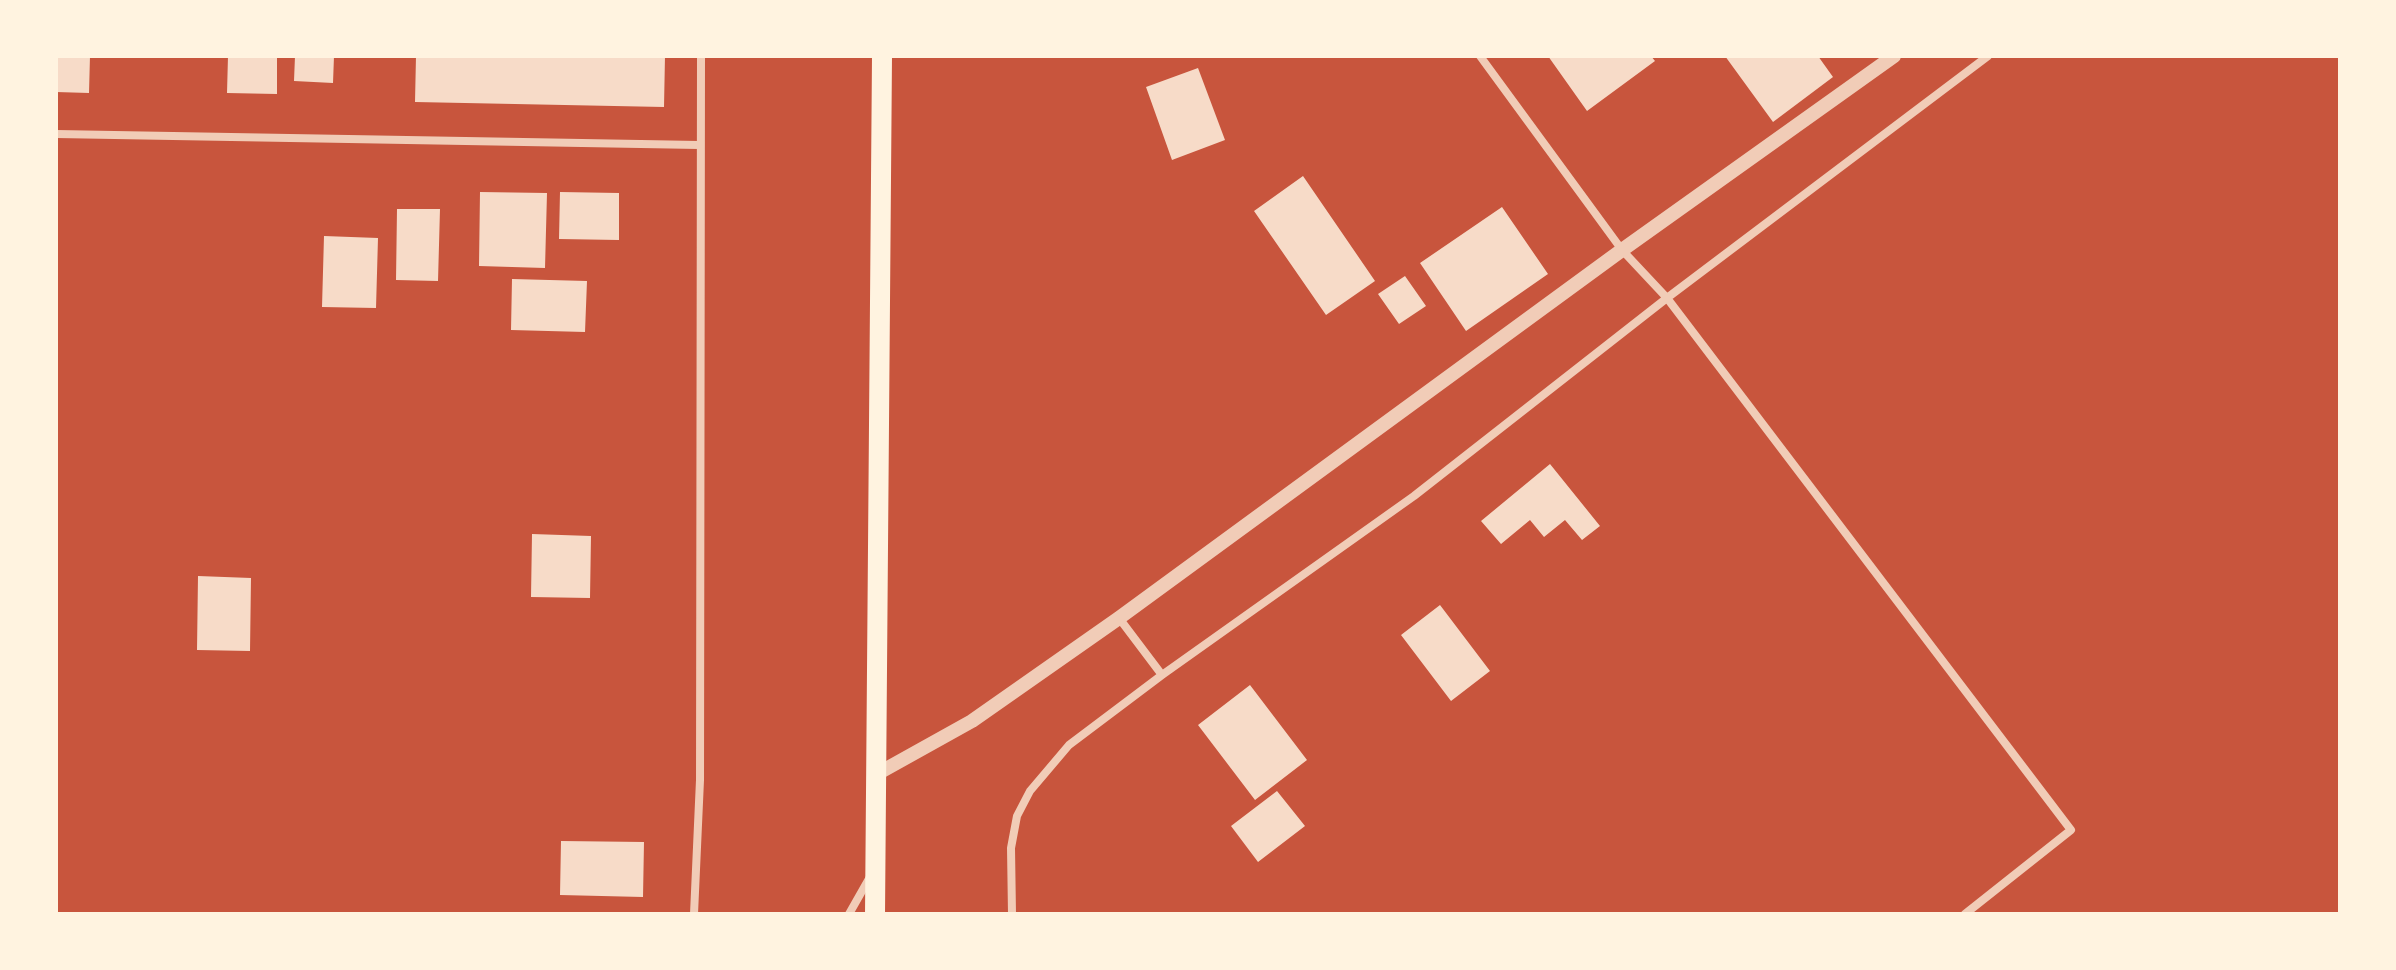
<!DOCTYPE html>
<style>
body{margin:0}
#map{position:relative;width:2396px;height:970px;overflow:hidden;background:#c8553d;font-family:"PT Sans",sans-serif}
canvas{display:block}
.frame{position:absolute;inset:0;border:58px solid #fff3e0;pointer-events:none}
</style>
<div id="map">
<canvas width="2396" height="970"></canvas>
<div class="frame"></div>
</div>
<script>
const c = document.querySelector('canvas').getContext('2d');
c.lineJoin = 'round';
function fillPath(path, color) { c.fillStyle = color; c.fill(path, 'evenodd'); }
const shape = rows => new Path2D(rows.map(r => 'M' + r).join(''));
function trace(path, color, width, dash) { c.strokeStyle = color; c.lineWidth = width; c.lineCap = dash ? 'butt' : 'round'; c.setLineDash(dash || []); c.stroke(path); }
const building = shape([
 [56,56,90,56,89,93,56,92],
 [228,56,277,56,277,94,227,93],
 [295,56,334,56,333,83,294,81],
 [416,56,665,56,664,107,415,102],
 [1548,56,1651,56,1655,61,1587,111],
 [1725,56,1818,56,1833,77,1773,122],
 [1198,68,1225,140,1172,160,1146,87],
 [1303,176,1375,281,1326,315,1254,211],
 [480,192,547,193,545,268,479,266],
 [560,192,619,193,619,240,559,239],
 [1502,207,1548,274,1466,331,1420,263],
 [397,209,440,209,438,281,396,280],
 [324,236,378,238,376,308,322,307],
 [1405,276,1426,306,1399,324,1378,294],
 [512,279,587,281,585,332,511,330],
 [1550,464,1600,526,1582,540,1565,520,1544,537,1530,520,1501,544,1481,521],
 [532,534,591,536,590,598,531,597],
 [198,576,251,578,250,651,197,650],
 [1440,605,1490,671,1451,701,1401,635],
 [1250,685,1307,760,1255,800,1198,725],
 [1277,791,1305,826,1258,862,1231,826],
 [561,841,644,842,643,897,560,895]
]);
const minor = shape([
 [1480,56,1622,250,1667,298,2071,830,1965,914],
 [56,134,699,145],
 [1162,675,1414,496,1667,298,1988,56],
 [694,914,700,780,701,56],
 [849,914,870,877],
 [1012,914,1011,848,1017,816,1030,791,1069,745,1162,675,1119,618]
]);
const tertiary = shape([
 [875,775,972,721,1119,618,1622,250,1894,56]
]);
const primary = shape([
 [875,914,882,56]
]);
fillPath(building, '#f7dbc8');
trace(minor, '#f1ccb7', 8);
trace(tertiary, '#f1ccb7', 14);
trace(primary, '#fff3e0', 20);
</script>
